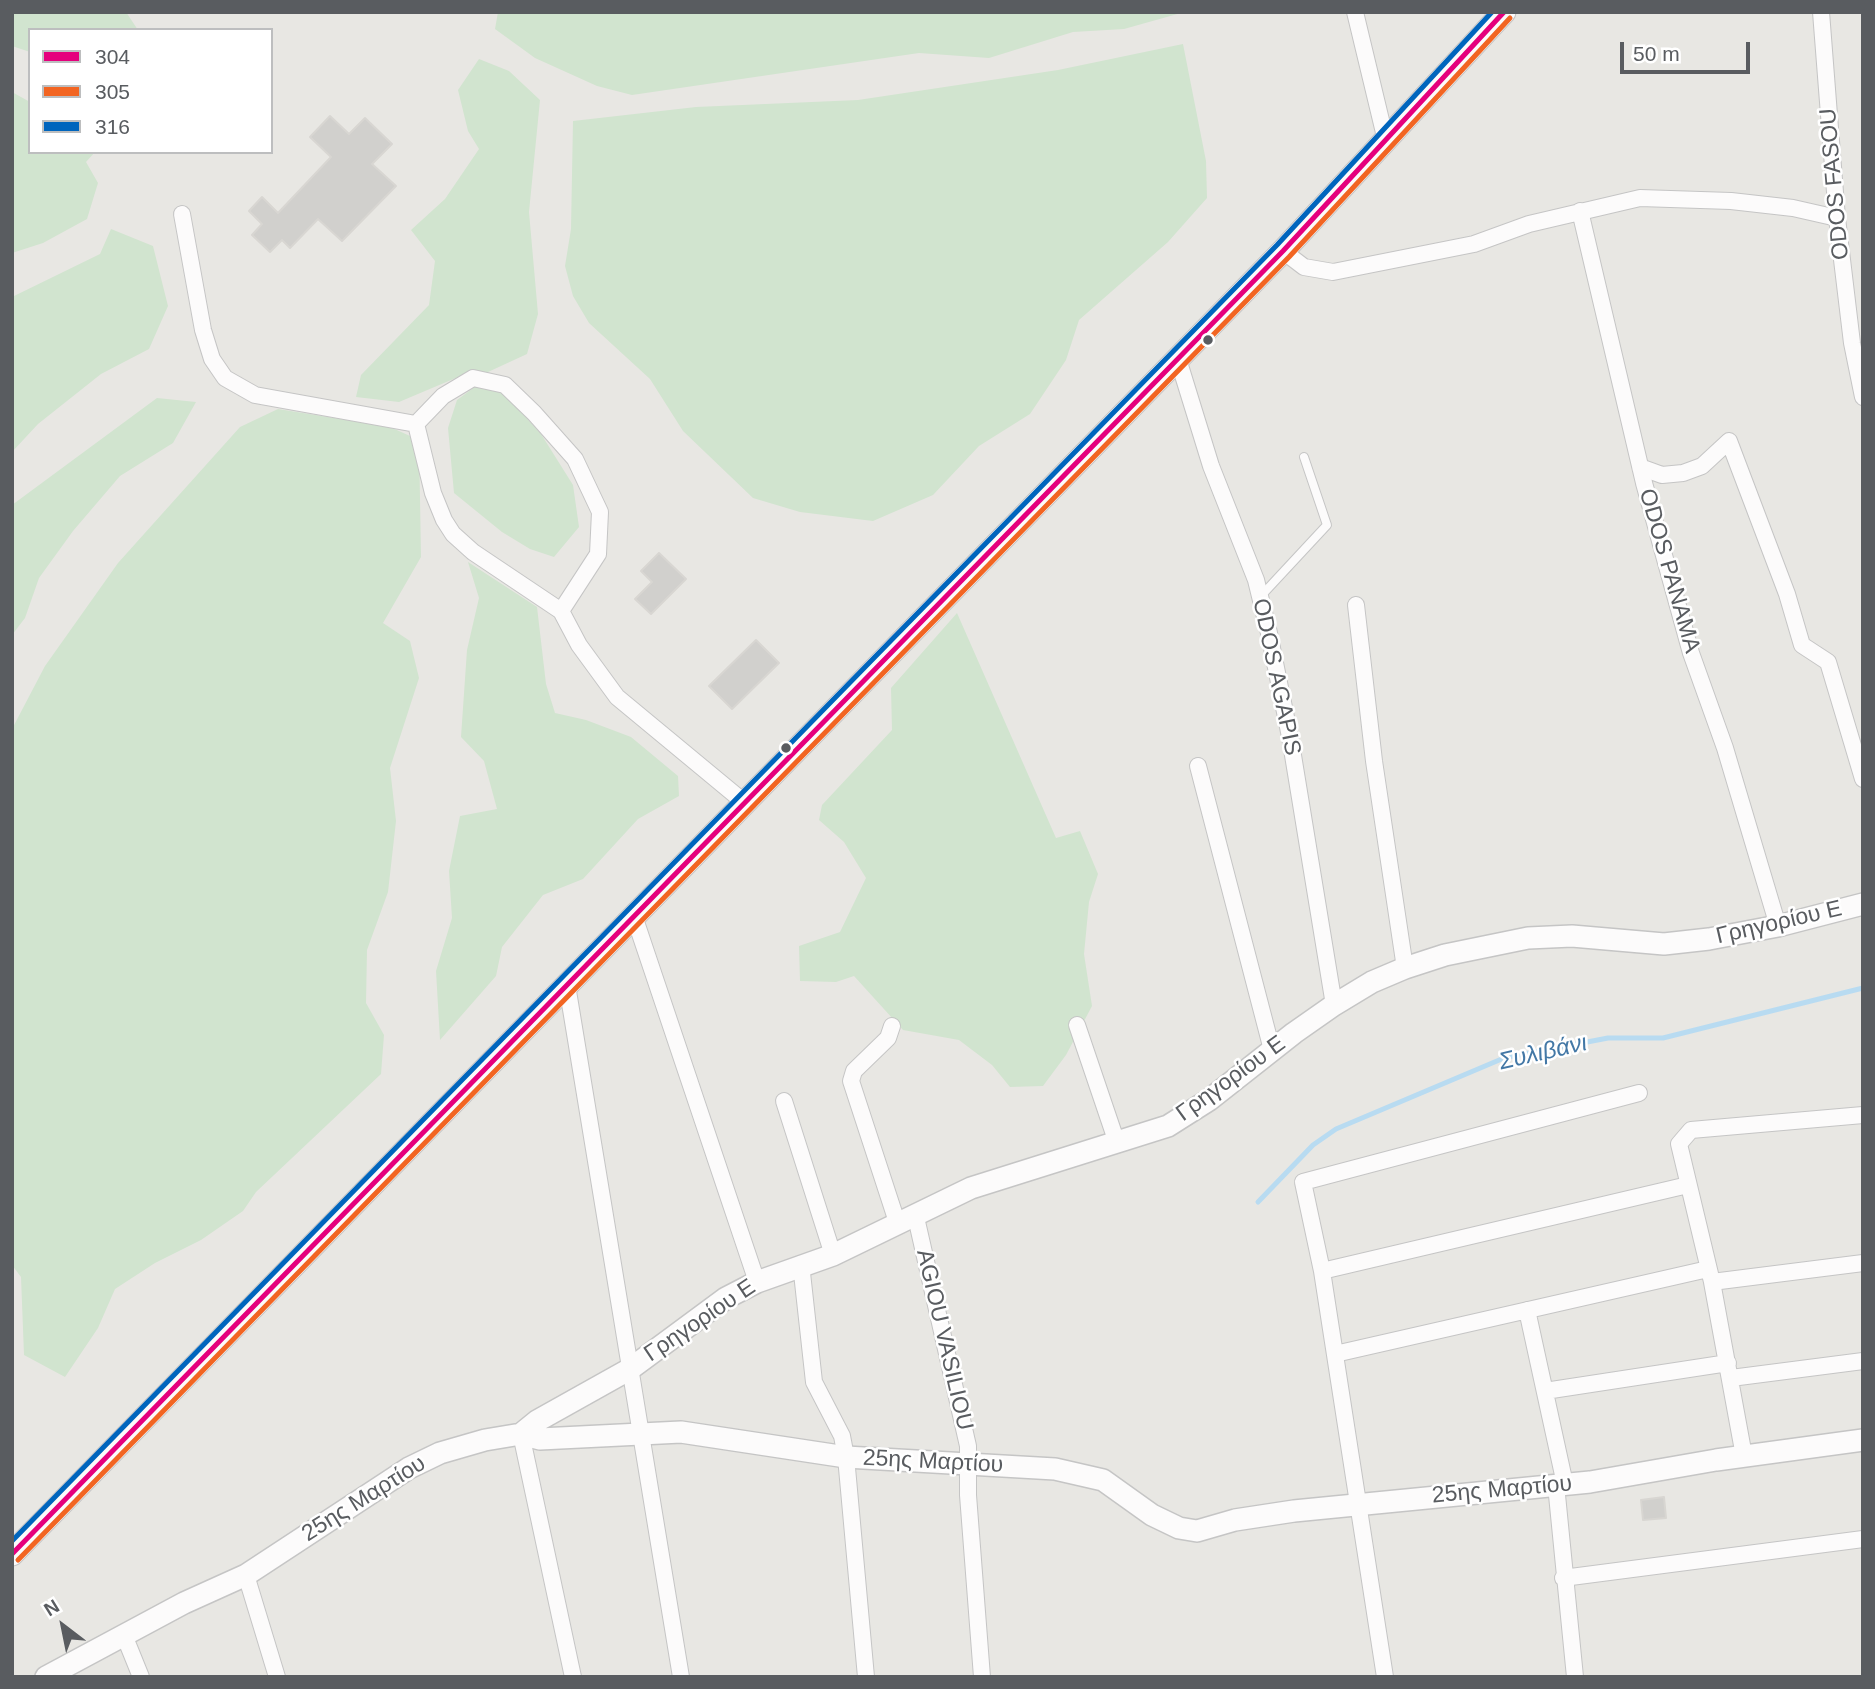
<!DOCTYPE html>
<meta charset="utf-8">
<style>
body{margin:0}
#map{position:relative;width:1875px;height:1689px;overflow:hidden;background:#e8e7e3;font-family:Helvetica,sans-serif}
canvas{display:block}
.frame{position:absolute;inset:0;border:14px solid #595c60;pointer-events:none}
.legend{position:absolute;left:28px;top:28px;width:245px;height:126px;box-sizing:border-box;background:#fff;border:2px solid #bdbebf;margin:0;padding:9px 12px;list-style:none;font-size:21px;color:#595c60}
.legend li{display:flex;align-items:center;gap:14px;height:35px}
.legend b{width:35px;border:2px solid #bdbebf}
.north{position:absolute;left:28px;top:1591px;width:70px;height:70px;-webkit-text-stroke:5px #fff;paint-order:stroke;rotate:328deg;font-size:19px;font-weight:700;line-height:28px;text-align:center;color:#595c60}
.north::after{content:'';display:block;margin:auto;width:24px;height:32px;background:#595c60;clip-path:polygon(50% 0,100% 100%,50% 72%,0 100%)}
.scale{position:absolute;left:1620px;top:42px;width:130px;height:32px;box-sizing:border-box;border:4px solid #595c60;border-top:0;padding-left:9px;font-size:21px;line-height:24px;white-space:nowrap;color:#595c60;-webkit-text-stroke:5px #fff;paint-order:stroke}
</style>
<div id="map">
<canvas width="1875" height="1689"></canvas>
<div class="frame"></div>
<ul class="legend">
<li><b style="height:9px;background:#e5007d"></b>304</li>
<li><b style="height:9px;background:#f26522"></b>305</li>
<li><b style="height:9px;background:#0065bd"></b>316</li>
</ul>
<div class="north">N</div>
<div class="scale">50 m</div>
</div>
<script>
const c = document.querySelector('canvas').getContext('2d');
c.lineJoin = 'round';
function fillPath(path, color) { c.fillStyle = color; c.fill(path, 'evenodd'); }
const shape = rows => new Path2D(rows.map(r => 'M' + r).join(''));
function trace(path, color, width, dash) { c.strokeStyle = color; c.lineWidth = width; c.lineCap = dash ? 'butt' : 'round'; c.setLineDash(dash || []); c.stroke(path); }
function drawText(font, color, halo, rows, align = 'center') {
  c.font = font + ' Helvetica,sans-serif'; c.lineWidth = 5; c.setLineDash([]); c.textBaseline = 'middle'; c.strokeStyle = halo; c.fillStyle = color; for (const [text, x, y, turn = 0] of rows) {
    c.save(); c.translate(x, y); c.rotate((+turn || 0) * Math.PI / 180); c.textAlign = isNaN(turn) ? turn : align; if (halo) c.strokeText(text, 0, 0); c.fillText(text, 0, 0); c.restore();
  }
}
const green = shape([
 [12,12,126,12,138,30,30,30,30,52,12,46],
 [498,12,1180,12,1181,13,1124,29,1073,32,989,58,919,53,632,95,597,86,535,58,495,29],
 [1183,44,1206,161,1207,198,1168,242,1079,320,1066,360,1030,414,979,446,933,495,873,521,800,512,753,498,683,431,650,379,589,323,573,296,565,266,571,229,573,121,696,107,858,100,1058,70],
 [479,59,509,71,540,100,529,212,538,314,527,354,488,372,470,372,399,402,356,397,361,375,429,305,435,261,411,230,445,199,479,149,468,131,458,90],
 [12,92,30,102,30,152,95,152,86,162,98,183,87,219,43,243,12,253],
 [111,229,153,246,168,306,149,349,101,374,38,424,12,452,12,297,100,254],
 [484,380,506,395,541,434,573,485,579,527,554,557,530,549,502,532,454,493,448,428,457,400],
 [157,398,196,402,173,443,120,476,73,531,39,578,25,618,12,635,12,505],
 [278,409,390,427,419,440,421,557,383,623,410,641,419,678,390,768,396,821,388,892,367,950,366,1003,384,1035,381,1074,256,1192,243,1211,201,1240,155,1263,115,1289,98,1328,65,1377,24,1355,21,1277,12,1265,12,729,45,666,118,563,240,427],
 [468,562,537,607,546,684,555,713,586,720,631,737,678,776,679,796,638,819,583,879,543,895,502,947,496,976,440,1040,436,971,452,918,449,871,460,816,497,809,484,761,461,737,467,650,479,598],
 [957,613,1056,838,1080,831,1098,874,1089,902,1084,954,1092,1006,1066,1055,1043,1086,1010,1087,992,1065,959,1040,903,1030,854,976,836,982,800,981,799,946,840,932,866,878,844,842,819,820,822,805,892,730,891,688]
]);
const stream = shape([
 [1258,1202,1313,1145,1336,1129,1504,1058,1608,1038,1663,1038,1863,988]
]);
const building = shape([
 [330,116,349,134,365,118,392,144,372,164,396,186,342,241,318,219,290,248,282,240,270,252,252,235,262,224,249,211,262,197,278,213,331,157,310,137,330,116],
 [659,553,686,579,651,614,635,599,652,582,641,571,659,553],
 [756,640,779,663,732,709,709,686,756,640],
 [1664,1497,1666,1518,1643,1520,1641,1500,1664,1497]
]);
const service = shape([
 [1260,597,1327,525,1304,457]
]);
const minor = shape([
 [1355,12,1386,141],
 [1821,12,1837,218,1852,343,1863,397],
 [1580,211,1644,483,1691,653,1725,748,1778,926],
 [182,214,203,330,212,359,225,378,255,395,416,424],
 [1283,251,1304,267,1333,272,1474,244,1529,224,1640,198,1731,201,1793,208,1837,218],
 [1178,359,1211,466,1256,580,1269,633,1290,737,1334,1005],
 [1640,467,1662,475,1683,473,1702,466,1729,441,1787,594,1802,645,1828,662,1863,779],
 [1356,605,1374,761,1405,968],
 [561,611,598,554,600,512,575,459,534,413,505,385,473,378,443,396,416,424,433,493,444,520,453,534,473,552,561,611,579,645,617,697,745,803],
 [1198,766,1272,1050],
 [634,916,757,1282],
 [567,985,681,1677],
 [1077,1025,1117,1143],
 [892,1026,888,1038,854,1071,851,1081,897,1222],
 [784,1101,833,1255],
 [915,1213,968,1446,968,1495,982,1677],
 [801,1264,814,1382,842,1436,846,1457,866,1677],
 [1322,1271,1688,1185],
 [1712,1282,1863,1263],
 [1527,1310,1565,1484],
 [1335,1354,1708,1269],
 [1731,1378,1863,1361],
 [1545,1391,1728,1363],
 [521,1434,573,1677],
 [1744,1456,1712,1282,1679,1144,1691,1130,1863,1115],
 [1556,1485,1575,1677],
 [246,1575,277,1677],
 [1563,1578,1863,1539],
 [124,1635,141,1677],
 [1385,1677,1322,1271,1303,1182,1639,1093]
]);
const tertiary = shape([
 [521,1434,537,1421,630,1369,726,1298,757,1282,833,1255,971,1188,1168,1126,1209,1100,1294,1033,1334,1005,1372,982,1405,968,1445,955,1528,938,1572,936,1664,944,1709,939,1778,926,1863,904],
 [46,1677,184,1603,246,1575,409,1468,440,1453,485,1440,521,1434,540,1439,681,1432,846,1457,1055,1469,1103,1480,1152,1515,1179,1528,1197,1531,1235,1520,1294,1511,1590,1482,1716,1460,1863,1440]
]);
const secondary = shape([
 [12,1554,1283,251,1504,12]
]);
const bus1 = shape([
 [12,1554,1283,251,1504,12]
]);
const bus2 = shape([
 [18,1560,1289,257,1510,18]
]);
const bus3 = shape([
 [12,1541,1277,245,1492,12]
]);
const markers = [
 [1208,340,6,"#595c60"],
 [786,748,6,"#595c60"]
];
const streetNames = [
 ["ODOS FASOU",1835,184,-95],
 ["ODOS PANAMA",1669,571,74],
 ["ODOS AGAPIS",1276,677,78],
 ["Γρηγορίου Ε",1779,923,-13],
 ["Γρηγορίου Ε",1231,1079,-36],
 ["Γρηγορίου Ε",700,1321,-34],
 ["AGIOU VASILIOU",944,1340,77],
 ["25ης Μαρτίου",933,1462,3],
 ["25ης Μαρτίου",1502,1490,-5],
 ["25ης Μαρτίου",364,1499,-32]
];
const waterNames = [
 ["Συλιβάνι",1543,1053,-13]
];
fillPath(green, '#d1e4cf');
trace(stream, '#b8dbf1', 5);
fillPath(building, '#d1d0cd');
trace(building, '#d8d6d2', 2);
trace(service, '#c5c5c5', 10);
trace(minor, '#c5c5c5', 18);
trace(tertiary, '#c5c5c5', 24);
trace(secondary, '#c5c5c5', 25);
trace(service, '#fcfbfb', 8);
trace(minor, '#fcfbfb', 16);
trace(tertiary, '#fcfbfb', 21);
trace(secondary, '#fcfbfb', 23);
trace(bus1, '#e5007d', 5);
trace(bus2, '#f26522', 5);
trace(bus3, '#0065bd', 5);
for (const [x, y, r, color] of markers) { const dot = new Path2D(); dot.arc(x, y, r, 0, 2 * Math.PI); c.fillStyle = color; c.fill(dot); trace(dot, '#fff', 2.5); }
drawText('23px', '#595c60', '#fff', streetNames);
drawText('italic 24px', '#4378a6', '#fff', waterNames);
</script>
